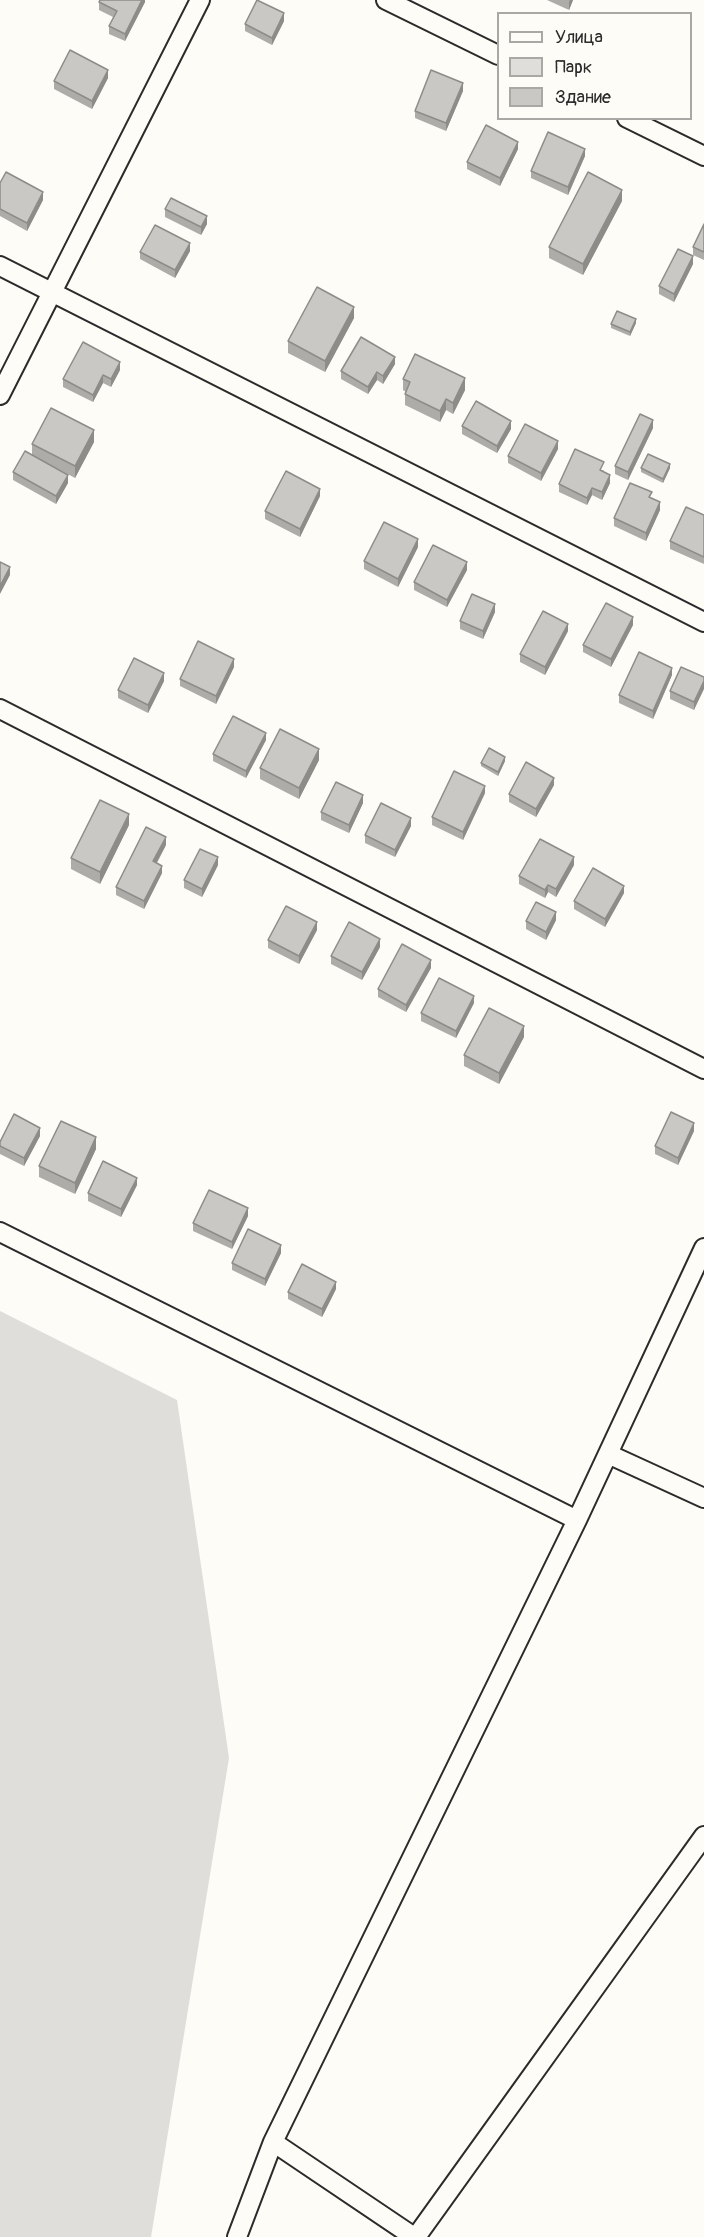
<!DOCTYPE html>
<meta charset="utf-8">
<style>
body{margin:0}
#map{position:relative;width:704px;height:2237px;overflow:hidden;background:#fdfcf7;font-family:Pangolin,sans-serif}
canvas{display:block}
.legend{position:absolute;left:497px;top:12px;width:195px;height:108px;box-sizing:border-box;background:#fdfcf7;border:2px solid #a9a8a5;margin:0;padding:8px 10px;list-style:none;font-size:18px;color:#2b2b2b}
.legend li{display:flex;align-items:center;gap:12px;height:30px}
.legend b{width:30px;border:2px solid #a9a8a5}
</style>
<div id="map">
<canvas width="704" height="2237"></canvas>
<ul class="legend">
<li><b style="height:8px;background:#fdfcf7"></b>Улица</li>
<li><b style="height:16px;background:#dfdeda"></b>Парк</li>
<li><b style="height:16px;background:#c9c8c4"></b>Здание</li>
</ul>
</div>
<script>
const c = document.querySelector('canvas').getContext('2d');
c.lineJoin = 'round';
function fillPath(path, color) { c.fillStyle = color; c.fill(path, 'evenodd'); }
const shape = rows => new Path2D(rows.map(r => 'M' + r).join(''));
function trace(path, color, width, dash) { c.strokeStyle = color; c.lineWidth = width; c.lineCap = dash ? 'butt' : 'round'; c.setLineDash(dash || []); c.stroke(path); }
const green = shape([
 [0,1311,177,1400,229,1758,151,2237,0,2237]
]);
const minor = shape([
 [386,0,498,55],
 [627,118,704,156],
 [0,266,704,622],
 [0,395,200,0],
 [0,709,704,1069],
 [0,1232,577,1520],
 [608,1454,704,1498],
 [273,2142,414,2237],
 [237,2237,273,2142,577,1520,704,1248],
 [416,2237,704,1836]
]);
const wall = shape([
 [145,0,145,2,125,41,109,34,109,26,113,17,99,10,99,2],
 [547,0,573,0,569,10],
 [284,21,272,45,245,31,245,24],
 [108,78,92,109,54,89,54,81],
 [463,91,446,131,415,118,415,111],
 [518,149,500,186,467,169,467,162],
 [585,156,568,195,531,178,531,171],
 [0,183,43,200,27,231,0,216],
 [622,201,583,275,549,258,549,247],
 [165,209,207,224,201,235,165,217],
 [704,224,704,260,693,255,693,247],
 [190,251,175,278,140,259,140,252],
 [693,264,674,302,659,294,659,286],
 [354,318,325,372,288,353,288,341],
 [636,323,630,336,611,328,611,324],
 [395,364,383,384,377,380,368,394,341,379,341,371],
 [120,370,111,387,103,383,93,402,63,387,63,379],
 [403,379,465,390,453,414,446,410,440,422,405,405,405,394,406,392,403,390],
 [462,426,511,429,497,453,462,434],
 [653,428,628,480,615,474,615,466],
 [94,442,75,478,32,455,32,444],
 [558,449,541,481,508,463,508,456],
 [641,468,670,468,663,483,641,472],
 [604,470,603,472,610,483,602,500,592,495,587,505,559,492,559,484],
 [13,472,68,483,56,504,13,480],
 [320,496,300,537,265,519,265,511],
 [660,510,646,541,614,526,614,518],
 [704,515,704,564,670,549,670,541],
 [418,547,398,587,364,569,364,561],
 [467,570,447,607,414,590,414,582],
 [495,612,483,639,460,629,460,621],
 [633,625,611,667,583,652,583,645],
 [568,631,545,675,520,662,520,654],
 [234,667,216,704,180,686,180,679],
 [672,675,653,719,619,703,619,695],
 [704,677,694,710,670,699,670,691],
 [164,681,148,713,118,698,118,690],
 [266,740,246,778,213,761,213,754],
 [319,760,299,799,260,779,260,768],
 [505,761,498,776,481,766,481,763],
 [554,785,536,817,509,802,509,794],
 [485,793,463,840,432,825,432,817],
 [363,803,349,833,321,820,321,812],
 [129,825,100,884,71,869,71,858],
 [411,826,395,857,365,843,365,835],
 [166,845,157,863,162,873,144,909,116,895,116,887],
 [218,865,202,897,184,888,184,880],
 [574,865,556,897,548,892,545,898,519,884,519,876],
 [624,893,605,927,574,909,574,901],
 [556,920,546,940,526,929,526,921],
 [317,930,299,964,268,948,268,940],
 [380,947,362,980,331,964,331,956],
 [431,968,406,1012,378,997,378,989],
 [474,1003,456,1038,421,1021,421,1013],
 [524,1037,499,1084,464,1066,464,1055],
 [694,1131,678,1165,655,1154,655,1146],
 [40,1136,24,1166,0,1154,0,1142],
 [96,1149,75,1194,39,1177,39,1166],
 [137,1185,121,1217,88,1201,88,1193],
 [248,1216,232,1249,193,1231,193,1223],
 [281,1253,265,1286,232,1270,232,1263],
 [336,1289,322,1317,288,1299,288,1292]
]);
const shadedWall = shape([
 [142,0,145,0,145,2,125,41,125,34],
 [570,0,573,0,569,10,569,2],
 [284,13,284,21,272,45,272,38],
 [108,70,108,78,92,109,92,101],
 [463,83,463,91,446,131,446,123],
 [518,142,518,149,500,186,500,178],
 [585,149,585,156,568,195,568,187],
 [622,190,622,201,583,275,583,264],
 [43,192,43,200,27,231,27,223],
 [207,216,207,224,201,235,201,227],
 [190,243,190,251,175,278,175,270],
 [693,256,693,264,674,302,674,294],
 [354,307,354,318,325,372,325,361],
 [636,319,636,323,630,336,630,332],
 [395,357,395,364,383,384,383,376],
 [120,362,120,370,111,387,111,379],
 [377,372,377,380,368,394,368,387],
 [103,375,103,383,93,402,93,395],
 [465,378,465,390,453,414,453,403],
 [446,399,446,410,440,422,440,411],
 [653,420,653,428,628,480,628,472],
 [511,421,511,429,497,453,497,446],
 [94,430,94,442,75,478,75,466],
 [558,441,558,449,541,481,541,473],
 [670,464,670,468,663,483,663,479],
 [68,475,68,483,56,504,56,496],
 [610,475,610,483,602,500,602,492],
 [592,488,592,495,587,505,587,498],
 [320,489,320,496,300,537,300,529],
 [660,502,660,510,646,541,646,533],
 [418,539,418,547,398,587,398,579],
 [467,562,467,570,447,607,447,600],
 [10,567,10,575,0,594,0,586],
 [495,604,495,612,483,639,483,631],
 [633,617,633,625,611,667,611,659],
 [568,624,568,631,545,675,545,667],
 [234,659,234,667,216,704,216,696],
 [672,668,672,675,653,719,653,711],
 [164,673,164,681,148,713,148,705],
 [704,681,704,689,694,710,694,702],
 [266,733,266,740,246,778,246,771],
 [319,749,319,760,299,799,299,788],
 [505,757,505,761,498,776,498,772],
 [554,778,554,785,536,817,536,809],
 [485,786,485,793,463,840,463,832],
 [363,795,363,803,349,833,349,825],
 [129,814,129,825,100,884,100,872],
 [411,818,411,826,395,857,395,850],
 [166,837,166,845,153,869,153,861],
 [218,857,218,865,202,897,202,889],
 [574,857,574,865,556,897,556,889],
 [162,866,162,873,144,909,144,901],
 [548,885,548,892,545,898,545,890],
 [624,886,624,893,605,927,605,919],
 [556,912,556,920,546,940,546,932],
 [317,922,317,930,299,964,299,956],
 [380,939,380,947,362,980,362,972],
 [431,960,431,968,406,1012,406,1005],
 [474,996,474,1003,456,1038,456,1031],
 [524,1026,524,1037,499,1084,499,1073],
 [694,1123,694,1131,678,1165,678,1158],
 [40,1128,40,1136,24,1166,24,1158],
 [96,1137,96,1149,75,1194,75,1183],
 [137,1178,137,1185,121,1217,121,1209],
 [248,1208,248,1216,232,1249,232,1242],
 [281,1245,281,1253,265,1286,265,1279],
 [336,1282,336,1289,322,1317,322,1309]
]);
const building = shape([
 [100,0,142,0,125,34,109,26,117,11,99,2,100,0],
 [257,0,284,13,272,38,245,24,257,0],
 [70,50,108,70,92,101,54,81,70,50],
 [431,70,463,83,446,123,415,111,431,70],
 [486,125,518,142,500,178,467,162,486,125],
 [548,132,585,149,568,187,531,171,548,132],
 [6,172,43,192,27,223,0,209,0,183,6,172],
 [588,172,622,190,583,264,549,247,588,172],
 [171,198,207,216,201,227,165,209,171,198],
 [704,224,704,252,693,247,704,224],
 [155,225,190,243,175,270,140,252,155,225],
 [678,249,693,256,674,294,659,286,678,249],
 [317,287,354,307,325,361,288,341,317,287],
 [617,311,636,319,630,332,611,324,617,311],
 [361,337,395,357,383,376,377,372,368,387,341,371,361,337],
 [83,342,120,362,111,379,103,375,93,395,63,379,83,342],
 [415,354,465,378,453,403,446,399,440,411,405,394,410,382,403,379,415,354],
 [476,401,511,421,497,446,462,426,476,401],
 [51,408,94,430,75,466,32,444,51,408],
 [640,414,653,420,628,472,615,466,640,414],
 [525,424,558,441,541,473,508,456,525,424],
 [575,449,604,462,600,470,610,475,602,492,592,488,587,498,559,484,575,449],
 [25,451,68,475,56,496,13,472,25,451],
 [648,454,670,464,663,479,641,468,648,454],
 [286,471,320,489,300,529,265,511,286,471],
 [630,483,652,492,649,497,660,502,646,533,614,518,630,483],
 [686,507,704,515,704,557,670,541,686,507],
 [384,522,418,539,398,579,364,561,384,522],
 [433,545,467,562,447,600,414,582,433,545],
 [0,562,10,567,0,586,0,562],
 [472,594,495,604,483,631,460,621,472,594],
 [606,603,633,617,611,659,583,645,606,603],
 [543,611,568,624,545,667,520,654,543,611],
 [198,641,234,659,216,696,180,679,198,641],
 [639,652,672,668,653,711,619,695,639,652],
 [134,658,164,673,148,705,118,690,134,658],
 [681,667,704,677,704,681,694,702,670,691,681,667],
 [233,716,266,733,246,771,213,754,233,716],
 [280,729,319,749,299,788,260,768,280,729],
 [489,748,505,757,498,772,481,763,489,748],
 [526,762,554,778,536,809,509,794,526,762],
 [454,771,485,786,463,832,432,817,454,771],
 [336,782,363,795,349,825,321,812,336,782],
 [100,800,129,814,100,872,71,858,100,800],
 [381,803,411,818,395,850,365,835,381,803],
 [146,827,166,837,153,861,162,866,144,901,116,887,146,827],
 [540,839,574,857,556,889,548,885,545,890,519,876,540,839],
 [200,849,218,857,202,889,184,880,200,849],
 [593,868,624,886,605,919,574,901,593,868],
 [536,902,556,912,546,932,526,921,536,902],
 [286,906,317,922,299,956,268,940,286,906],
 [349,922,380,939,362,972,331,956,349,922],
 [402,944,431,960,406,1005,378,989,402,944],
 [439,978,474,996,456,1031,421,1013,439,978],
 [489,1008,524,1026,499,1073,464,1055,489,1008],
 [671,1112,694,1123,678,1158,655,1146,671,1112],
 [14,1114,40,1128,24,1158,0,1146,0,1142,14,1114],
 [61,1121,96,1137,75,1183,39,1166,61,1121],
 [103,1161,137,1178,121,1209,88,1193,103,1161],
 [209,1190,248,1208,232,1242,193,1223,209,1190],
 [248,1229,281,1245,265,1279,232,1263,248,1229],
 [302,1264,336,1282,322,1309,288,1292,302,1264]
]);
fillPath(green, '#dfdeda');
trace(minor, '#2b2b2b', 22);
trace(minor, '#fdfcf7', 18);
fillPath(wall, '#adaca9');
fillPath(shadedWall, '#8d8c89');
fillPath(building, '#c9c8c4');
trace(building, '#8d8c89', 1.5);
</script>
